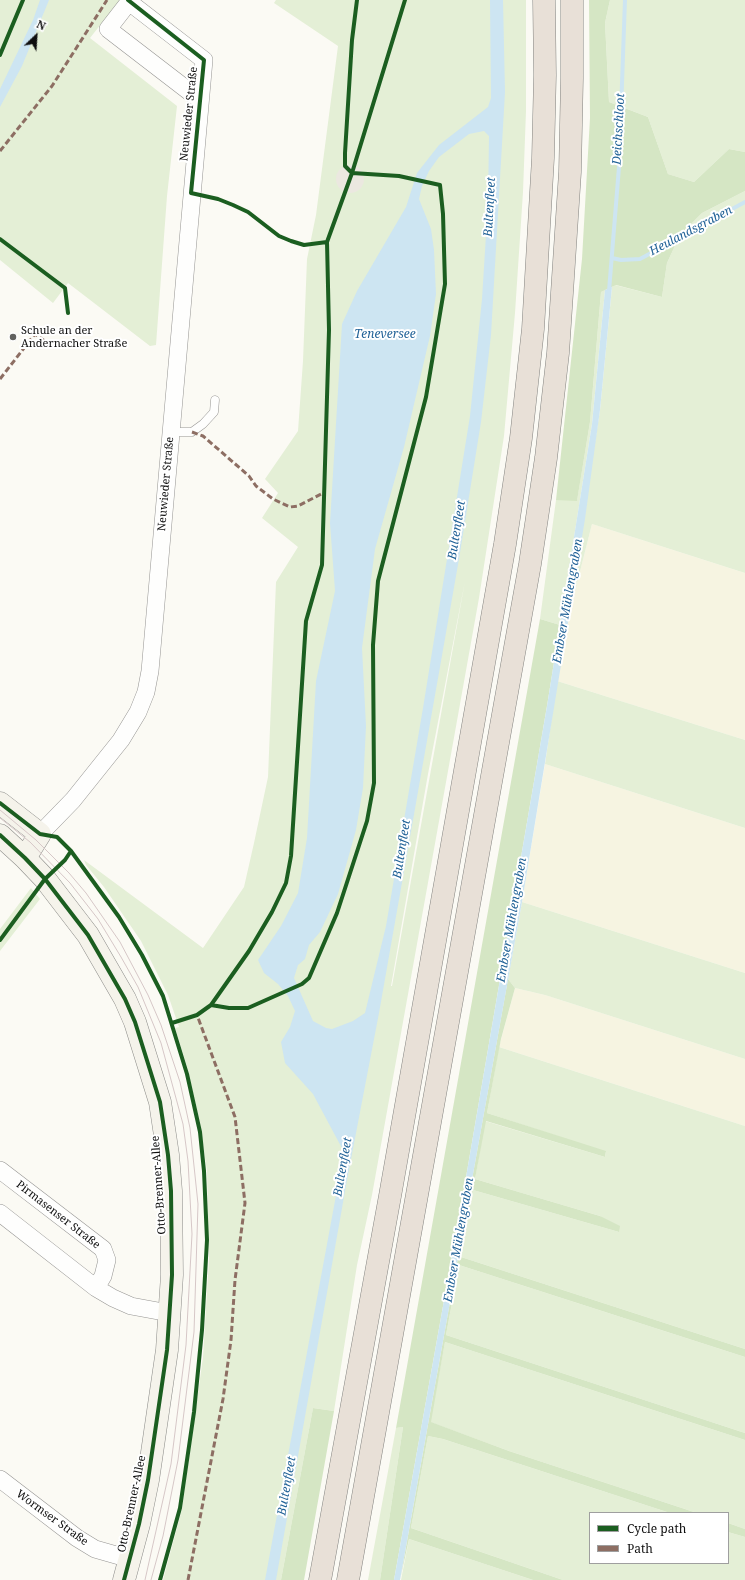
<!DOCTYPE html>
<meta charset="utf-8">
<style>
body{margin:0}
#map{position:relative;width:745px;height:1580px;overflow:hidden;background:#fbfaf4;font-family:"Noto Serif",serif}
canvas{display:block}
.legend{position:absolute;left:589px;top:1512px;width:140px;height:52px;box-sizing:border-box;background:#fff;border:1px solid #9f9f9f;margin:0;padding:5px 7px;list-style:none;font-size:12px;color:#0e0e0e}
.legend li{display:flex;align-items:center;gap:8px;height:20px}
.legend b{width:20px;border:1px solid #9f9f9f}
.north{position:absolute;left:16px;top:16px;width:40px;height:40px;-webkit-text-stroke:3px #fff;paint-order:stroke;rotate:25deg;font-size:11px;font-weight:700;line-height:16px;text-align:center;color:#0e0e0e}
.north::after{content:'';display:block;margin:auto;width:14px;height:18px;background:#0e0e0e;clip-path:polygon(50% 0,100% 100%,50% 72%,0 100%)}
</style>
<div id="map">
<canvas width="745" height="1580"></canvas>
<ul class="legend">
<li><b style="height:5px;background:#1b5e20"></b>Cycle path</li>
<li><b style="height:5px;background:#8d6e63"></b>Path</li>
</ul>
<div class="north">N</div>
</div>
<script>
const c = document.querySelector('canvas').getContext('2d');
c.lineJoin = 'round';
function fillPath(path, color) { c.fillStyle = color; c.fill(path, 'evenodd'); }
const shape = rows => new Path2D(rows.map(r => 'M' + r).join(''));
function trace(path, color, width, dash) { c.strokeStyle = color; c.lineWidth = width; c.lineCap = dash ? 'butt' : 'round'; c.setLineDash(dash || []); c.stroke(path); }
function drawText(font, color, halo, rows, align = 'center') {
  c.font = font + ' "Noto Serif",serif'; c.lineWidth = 4; c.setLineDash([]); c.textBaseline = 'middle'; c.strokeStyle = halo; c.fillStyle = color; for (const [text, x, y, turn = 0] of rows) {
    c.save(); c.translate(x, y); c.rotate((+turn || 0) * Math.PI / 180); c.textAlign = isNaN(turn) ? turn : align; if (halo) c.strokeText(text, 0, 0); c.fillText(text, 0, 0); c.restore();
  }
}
const farmland = shape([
 [592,524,745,573,745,740,557,681,566,627],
 [545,764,745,828,745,973,522,902],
 [515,988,545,995,745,1059,745,1126,499,1047]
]);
const green = shape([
 [0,0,120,0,90,38,177,106,167,196,156,345,150,346,68,283,53,303,0,260],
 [276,0,526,0,526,111,523,192,515,313,504,436,479,598,372,1195,357,1265,334,1411,313,1408,281,1580,163,1580,182,1509,203,1357,209,1259,207,1171,200,1124,188,1070,175,1028,179,1027,168,995,141,941,104,887,86,865,84,860,203,948,244,887,254,843,268,777,276,582,298,547,262,518,278,493,265,479,298,431,303,361,307,259,316,215,338,46,274,3],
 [465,581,392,986,391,986,428,774],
 [610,0,745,0,745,152,729,149,694,182,668,174,648,117,609,102,605,23],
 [745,191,745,573,592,524,566,627,600,410,612,287,615,285,662,297,667,263,680,235,702,213],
 [605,290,592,424,560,625,540,619,556,500,577,500,590,422,601,292],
 [557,681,745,740,745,828,545,764],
 [31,888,40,899,0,951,0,929],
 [522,902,745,973,745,1059,545,995,515,988,508,979],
 [499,1047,745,1126,745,1349,461,1257,473,1190,619,1232,600,1216,475,1179,485,1121,605,1157,606,1152,487,1113],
 [459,1265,745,1357,745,1433,446,1335],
 [445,1342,745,1440,745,1529,728,1523,728,1513,697,1513,509,1451,430,1422],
 [403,1427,380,1580,368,1580,396,1428],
 [428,1436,443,1439,670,1513,590,1513,590,1563,728,1563,728,1532,745,1537,745,1580,563,1580,411,1528],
 [409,1539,533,1580,401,1580]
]);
const forest = shape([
 [589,0,610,0,605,23,609,102,648,117,668,174,694,182,729,149,745,152,745,191,702,213,680,235,667,263,662,297,616,285,601,292,590,422,577,501,556,500,582,259,590,118],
 [540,619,560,625,547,706,465,1183,394,1580,380,1580,403,1427,396,1428],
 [508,979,515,988,501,1039,487,1113,606,1151,605,1157,486,1121,475,1179,600,1216,620,1226,619,1232,473,1190,461,1257,745,1349,745,1357,459,1265,446,1335,745,1433,745,1440,445,1342,431,1422,509,1451,697,1513,670,1513,443,1439,428,1436,411,1528,563,1580,533,1580,409,1539,400,1580],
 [313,1408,334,1411,304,1580,281,1580],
 [728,1523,745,1529,745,1537,728,1532]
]);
const plaza = shape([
 '336 179a14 14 0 1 1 28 0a14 14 0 1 1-28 0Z'
]);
const water = shape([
 [40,0,49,0,22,66,0,107,0,89,33,20],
 [490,0,503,0,505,92,491,335,481,422,459,559,379,1013,347,1180,276,1580,265,1580,344,1152,313,1094,285,1063,281,1042,290,1027,295,1011,288,996,278,984,264,973,258,960,281,926,298,893,307,838,316,681,335,591,330,523,342,324,357,291,406,207,417,173,439,145,488,107,491,98],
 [484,131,489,136,488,203,482,299,470,416,423,708,386,926,365,1013,353,1021,332,1029,326,1028,313,1021,294,978,298,965,305,959,309,945,320,932,338,894,356,830,363,788,366,726,362,648,375,549,404,447,430,336,436,294,434,250,431,229,419,199,422,186,429,171,439,157,469,134],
 [612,287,600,410,585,519,522,902,400,1580,394,1580,465,1183,547,706,592,424,605,290]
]);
const stream = shape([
 [612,258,621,260,640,259,745,202],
 [609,291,619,167,625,0]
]);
const lane = shape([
 [171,432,192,432,203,424,214,412,215,400]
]);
const street = shape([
 [40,834,73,800,121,740,138,712,146,692,150,671,204,60,129,2,108,29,199,99],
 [0,1170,103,1249,107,1260,103,1276,96,1288],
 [0,1213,96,1288,113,1298,131,1306,169,1313],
 [0,1479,77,1538,95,1549,130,1559]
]);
const secondary = shape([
 [0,803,40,834,25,858],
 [0,835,25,858,45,879,88,935,125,999,135,1022,160,1102,168,1155,171,1191,172,1275,167,1350,148,1480,139,1524,124,1580]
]);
const highway = shape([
 [320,1580,390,1196,505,544,521,438,533,329,543,158,545,75,544,0],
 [348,1580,530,564,546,458,558,353,570,172,572,78,572,0]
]);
const tram = shape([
 [0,810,36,840,69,873,86,893,120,942,148,995,161,1025,180,1082,190,1128,198,1204,194,1332,178,1460,163,1536,151,1580],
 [0,818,30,842,70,883,98,919,121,957,138,987,161,1043,183,1124,188,1161,192,1234,186,1345,171,1464,145,1580]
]);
const quiet = shape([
 [0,151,52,86,107,0],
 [0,379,35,334,46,342],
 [192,432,203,436,249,476,256,486,273,499,290,507,298,506,325,492],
 [188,1580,223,1399,231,1340,235,1280,245,1203,235,1117,197,1015]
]);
const cycleway = shape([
 [128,0,204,60,191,193,218,199,233,205,248,212,279,236,291,241,304,245,327,242],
 [0,55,23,0],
 [0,239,65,288,68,313],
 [0,803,40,834,57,837,71,851,119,917,142,955,163,996,187,1074,200,1132,204,1171,207,1240,202,1330,194,1412,180,1508,160,1580],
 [0,835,25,858,45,879,88,935,125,999,135,1022,160,1102,168,1155,171,1191,172,1275,167,1350,148,1480,139,1524,124,1580],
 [0,940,45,879,65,860,71,851],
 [211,1005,229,1008,248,1008,302,984,309,978,337,913,367,821,374,783,373,645,378,581,426,397,445,284,443,214,440,185,399,176,352,173,405,0],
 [172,1023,197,1015,211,1005,249,951,272,912,286,883,291,856,306,621,322,565,329,330,327,242,352,173,345,166,345,153,352,40,357,0]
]);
const markers = [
 [13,337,4,"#61615e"]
];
const streetNames = [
 ["Neuwieder Straße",189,114,-84],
 ["Neuwieder Straße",166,484,-85],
 ["Otto-Brenner-Allee",159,1185,-94],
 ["Pirmasenser Straße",58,1215,38],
 ["Otto-Brenner-Allee",132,1504,-78],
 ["Wormser Straße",52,1518,36]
];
const poiNames = [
 ["Schule an der",21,331],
 ["Andernacher Straße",21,344]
];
const waterNames = [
 ["Deichschloot",619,129,-87],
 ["Bultenfleet",490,207,-87],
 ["Heulandsgraben",691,231,-28],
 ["Teneversee",385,335],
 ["Bultenfleet",457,530,-81],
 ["Embser Mühlengraben",568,601,-80],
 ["Bultenfleet",402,849,-81],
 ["Embser Mühlengraben",512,920,-80],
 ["Bultenfleet",343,1167,-80],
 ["Embser Mühlengraben",459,1240,-80],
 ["Bultenfleet",287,1486,-80]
];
fillPath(farmland, '#f6f4e1');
fillPath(green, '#e4efd6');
fillPath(forest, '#d5e6c4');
fillPath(plaza, '#ebe8e0');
fillPath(water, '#cde5f2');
trace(stream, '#cde5f2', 4);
trace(lane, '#959492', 9);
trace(street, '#959492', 18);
trace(secondary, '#8b8b88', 23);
trace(highway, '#82827f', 23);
trace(lane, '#fefefd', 8);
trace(street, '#fefefd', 17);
trace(secondary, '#f5f3eb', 22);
trace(highway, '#e8e0d7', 22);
trace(tram, '#d6c7c7', 1);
trace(quiet, '#8d6e63', 3, [6, 3]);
trace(cycleway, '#1b5e20', 4);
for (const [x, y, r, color] of markers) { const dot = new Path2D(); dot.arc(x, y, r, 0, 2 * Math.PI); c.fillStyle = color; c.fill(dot); trace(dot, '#fff', 1.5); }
drawText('11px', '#0e0e0e', '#fff', streetNames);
drawText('11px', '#0e0e0e', '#fff', poiNames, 'left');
drawText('italic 12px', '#216297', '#fff', waterNames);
</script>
